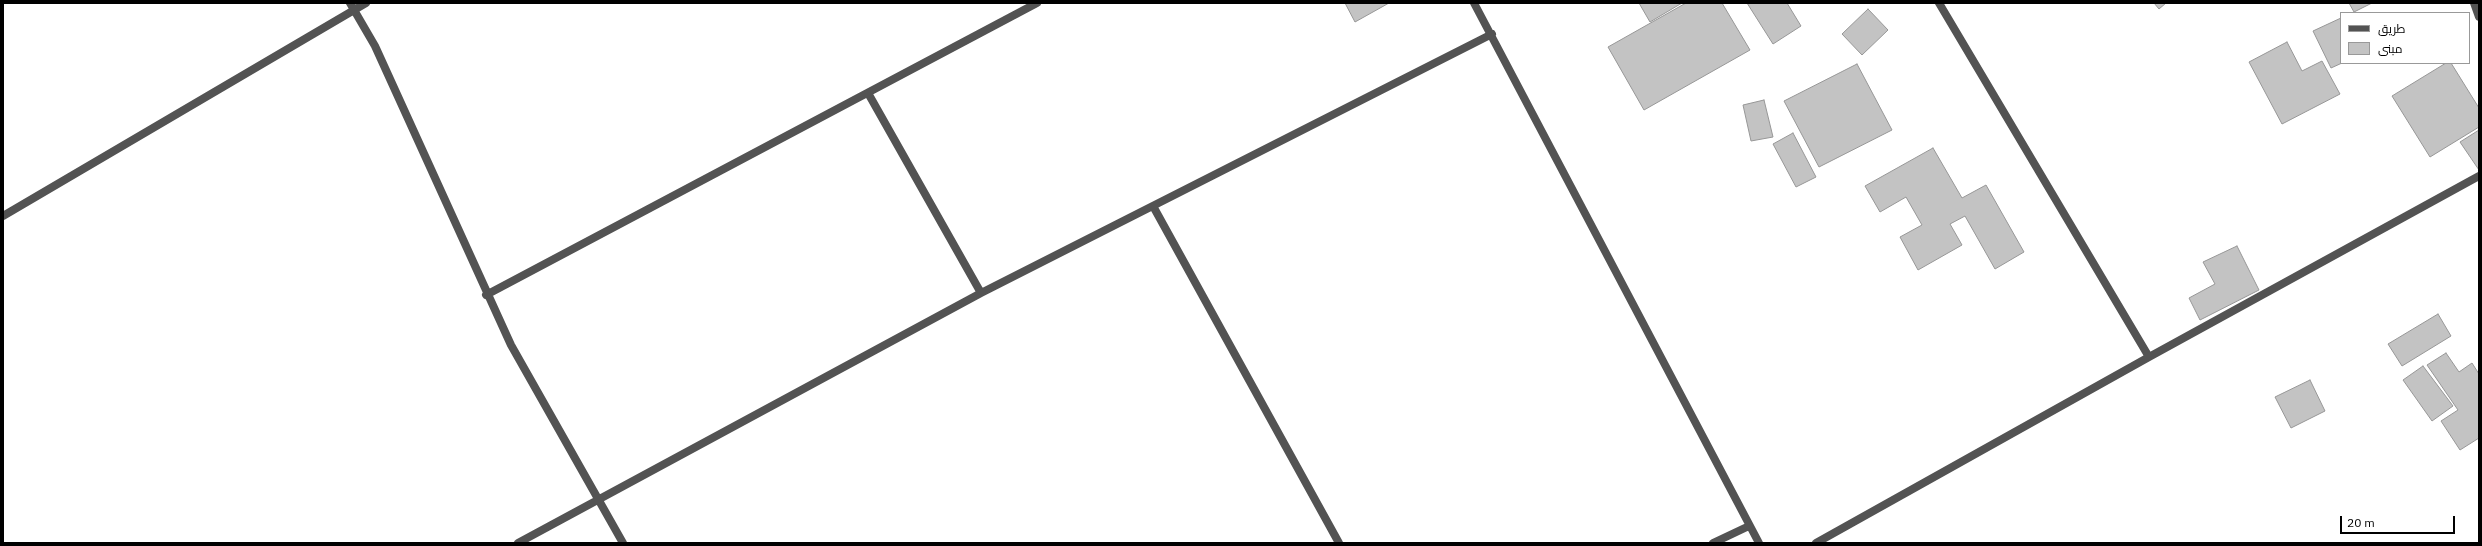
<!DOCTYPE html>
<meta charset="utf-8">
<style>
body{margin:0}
#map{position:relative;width:2482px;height:546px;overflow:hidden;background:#fff;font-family:"IBM Plex Sans",Cairo,sans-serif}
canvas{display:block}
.frame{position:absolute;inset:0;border:4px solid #000;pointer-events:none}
.legend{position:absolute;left:2340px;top:12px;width:130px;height:52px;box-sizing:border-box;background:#fff;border:1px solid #999;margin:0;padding:5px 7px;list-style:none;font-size:12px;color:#000}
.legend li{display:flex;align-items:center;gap:8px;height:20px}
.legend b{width:20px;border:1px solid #999}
.scale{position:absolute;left:2340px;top:516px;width:115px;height:18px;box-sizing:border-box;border:2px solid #000;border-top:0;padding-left:5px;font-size:12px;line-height:14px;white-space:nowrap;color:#000;-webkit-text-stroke:3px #fff;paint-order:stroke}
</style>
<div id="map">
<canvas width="2482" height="546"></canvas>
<div class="frame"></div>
<ul class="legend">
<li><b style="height:5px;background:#535353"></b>طريق</li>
<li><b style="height:11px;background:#c3c3c3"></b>مبنى</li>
</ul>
<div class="scale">20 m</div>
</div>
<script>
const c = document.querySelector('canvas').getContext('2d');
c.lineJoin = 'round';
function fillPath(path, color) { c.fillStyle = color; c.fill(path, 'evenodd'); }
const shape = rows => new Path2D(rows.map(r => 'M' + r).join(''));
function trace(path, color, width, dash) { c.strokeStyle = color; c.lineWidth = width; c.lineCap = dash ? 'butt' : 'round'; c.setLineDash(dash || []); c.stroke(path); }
const building = shape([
 [1345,3,1389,3,1355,22,1345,3],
 [1639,3,1682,3,1650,22,1639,3],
 [1686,3,1722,3,1750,50,1644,110,1608,47,1686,3],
 [1747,3,1787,3,1801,26,1773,44,1747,3],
 [2154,3,2166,3,2159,9,2154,3],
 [2349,3,2372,3,2354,12,2349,3],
 [1868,9,1888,30,1862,55,1842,34,1868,9],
 [2341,18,2342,63,2331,68,2313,31,2341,18],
 [2287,42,2302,71,2322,61,2340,94,2282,124,2249,62,2287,42],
 [2446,63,2451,63,2479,108,2479,127,2430,157,2392,96,2446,63],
 [1857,64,1892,130,1819,167,1784,101,1857,64],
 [1764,100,1773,137,1751,141,1743,105,1764,100],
 [2479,130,2479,170,2460,142,2479,130],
 [1793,133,1816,177,1796,187,1773,144,1793,133],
 [1933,148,1962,198,1986,185,2024,252,1995,269,1965,216,1950,224,1962,245,1918,270,1900,237,1922,225,1906,197,1880,212,1865,186,1933,148],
 [2237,246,2259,290,2200,320,2189,298,2215,284,2203,262,2237,246],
 [2438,314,2451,336,2402,366,2388,344,2438,314],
 [2446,353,2459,372,2472,363,2479,374,2479,438,2460,450,2441,421,2458,410,2427,365,2446,353],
 [2423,366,2453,406,2432,421,2403,380,2423,366],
 [2310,380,2325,411,2291,428,2275,397,2310,380]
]);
const minor = shape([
 [350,3,375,46,511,345,623,543],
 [1474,3,1759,543],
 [1939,3,2149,357],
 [2474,3,2479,17],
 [868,93,981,293],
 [1153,206,1339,543],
 [3,216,366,3],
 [486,295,1037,3],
 [518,543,981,293,1492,34],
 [1713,543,1749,526],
 [1816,543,2149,357,2479,176]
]);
fillPath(building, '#c3c3c3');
trace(building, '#979797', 1);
trace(minor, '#535353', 8);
</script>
